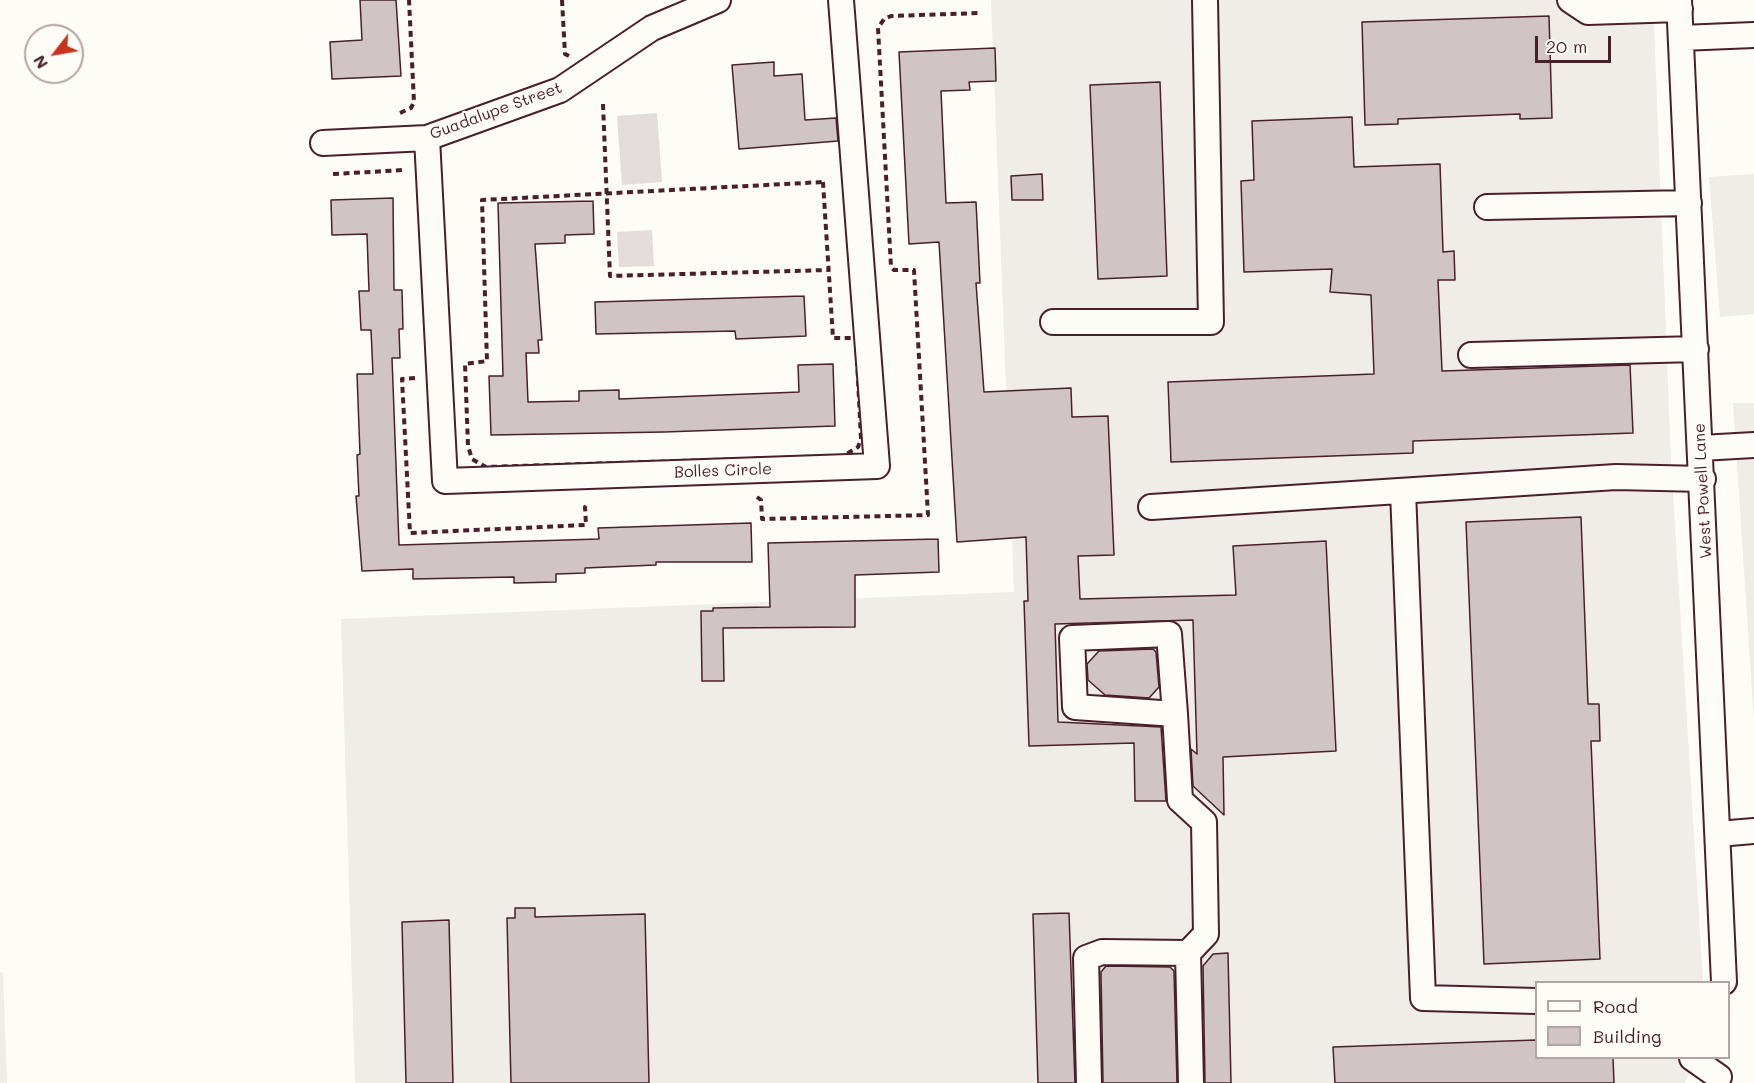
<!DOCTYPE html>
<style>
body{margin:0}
#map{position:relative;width:1754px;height:1083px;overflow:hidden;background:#fdfcf7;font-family:Mali,sans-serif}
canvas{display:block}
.legend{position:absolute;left:1535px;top:981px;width:195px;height:78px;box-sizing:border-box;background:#fdfcf7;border:2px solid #b5a4a5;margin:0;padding:8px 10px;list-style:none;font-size:18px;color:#4a1f2b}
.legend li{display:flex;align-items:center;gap:12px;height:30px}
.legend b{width:30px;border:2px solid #b5a4a5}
.north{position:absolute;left:24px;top:24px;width:60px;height:60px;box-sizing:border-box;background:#fdfcf7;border:2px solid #b5a4a5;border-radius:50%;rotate:239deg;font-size:16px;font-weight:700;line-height:24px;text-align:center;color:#4a1f2b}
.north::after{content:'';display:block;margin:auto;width:21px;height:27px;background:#c8321e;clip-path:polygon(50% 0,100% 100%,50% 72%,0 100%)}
.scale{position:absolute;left:1535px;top:36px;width:76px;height:27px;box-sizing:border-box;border:3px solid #4a1f2b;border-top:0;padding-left:8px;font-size:18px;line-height:21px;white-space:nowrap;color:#4a1f2b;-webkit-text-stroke:4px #fdfcf7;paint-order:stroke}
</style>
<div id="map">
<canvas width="1754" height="1083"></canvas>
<ul class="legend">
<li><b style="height:8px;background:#fdfcf7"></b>Road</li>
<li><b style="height:16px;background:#d0c5c4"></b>Building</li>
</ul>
<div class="north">N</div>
<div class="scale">20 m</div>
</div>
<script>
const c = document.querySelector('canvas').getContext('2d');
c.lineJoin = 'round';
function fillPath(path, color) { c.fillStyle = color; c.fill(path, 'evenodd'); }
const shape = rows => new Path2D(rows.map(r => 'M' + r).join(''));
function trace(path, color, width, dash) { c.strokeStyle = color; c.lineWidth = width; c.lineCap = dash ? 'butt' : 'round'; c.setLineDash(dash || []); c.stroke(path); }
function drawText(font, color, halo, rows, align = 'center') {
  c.font = font + ' Mali,sans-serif'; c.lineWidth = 4.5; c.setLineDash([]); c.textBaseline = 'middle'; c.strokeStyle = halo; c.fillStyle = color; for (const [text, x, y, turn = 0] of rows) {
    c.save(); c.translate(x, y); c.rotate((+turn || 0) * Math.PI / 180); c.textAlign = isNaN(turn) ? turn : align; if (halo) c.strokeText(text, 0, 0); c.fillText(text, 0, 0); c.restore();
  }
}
const built = shape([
 [991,0,1653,0,1671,461,1703,982,1536,982,1536,1058,1696,1058,1685,1083,355,1083,341,619,1014,592],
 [1754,174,1754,314,1720,317,1709,177],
 [1733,403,1754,403,1754,721],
 [0,972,3,973,7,1083,0,1083]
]);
const green = shape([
 [657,113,662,182,622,185,617,116],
 [652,230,654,266,619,267,617,232]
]);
const building = shape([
 [360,0,396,0,401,76,332,79,330,42,362,40,360,0],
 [1549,16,1552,118,1520,119,1520,114,1398,119,1398,124,1365,125,1362,22,1549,16],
 [995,48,996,81,969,82,970,90,941,91,946,203,976,202,980,283,976,283,984,392,1071,388,1072,417,1108,416,1114,555,1078,556,1080,599,1236,595,1233,546,1326,541,1336,751,1223,757,1224,815,1193,786,1191,749,1197,754,1193,620,1055,624,1058,722,1161,727,1166,801,1135,801,1134,743,1029,746,1024,601,1028,601,1026,537,957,542,939,242,909,244,899,52,995,48],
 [774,62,774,76,802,74,805,120,836,118,838,141,739,149,732,65,774,62],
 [1160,82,1167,276,1098,279,1090,85,1160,82],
 [1352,117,1354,167,1440,164,1443,252,1454,251,1455,280,1438,280,1442,371,1630,365,1633,433,1413,441,1413,453,1171,462,1168,382,1374,374,1371,295,1330,292,1332,269,1244,272,1241,181,1254,180,1252,121,1352,117],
 [1042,174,1043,200,1012,200,1011,176,1042,174],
 [393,198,394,290,402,290,403,329,399,329,400,358,392,358,399,545,599,539,598,528,751,523,752,562,656,562,656,565,585,568,585,573,556,574,556,582,514,583,514,577,413,579,413,569,362,571,356,496,359,496,357,455,360,454,357,374,373,374,371,330,361,330,359,291,369,291,367,234,332,235,331,200,393,198],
 [593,201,594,234,565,235,565,243,535,244,542,340,538,340,539,353,526,353,528,402,579,401,579,391,619,390,619,399,799,392,798,365,833,364,835,426,664,432,491,435,489,376,503,376,498,203,593,201],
 [804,296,806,336,736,339,735,331,596,334,595,302,804,296],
 [1581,517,1588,704,1599,704,1600,741,1591,741,1600,959,1484,964,1466,522,1581,517],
 [938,539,939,572,855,575,855,627,723,628,724,681,702,681,701,611,713,611,713,608,770,607,768,543,938,539],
 [1153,649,1156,652,1159,687,1149,698,1105,695,1088,680,1087,664,1099,651,1153,649],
 [515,908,535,908,535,917,645,914,649,1083,511,1083,507,918,515,918,515,908],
 [1069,913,1075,1083,1038,1083,1033,914,1069,913],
 [449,920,453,1083,406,1083,402,922,449,920],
 [1228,953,1231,1083,1205,1083,1203,966,1213,954,1228,953],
 [1106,966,1170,967,1174,971,1177,1083,1103,1083,1101,972,1106,966],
 [1536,1040,1536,1058,1613,1058,1614,1083,1335,1083,1333,1047,1536,1040]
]);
const path = shape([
 [562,0,565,54,569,56],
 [603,104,610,276,829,270],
 [400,113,411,108,414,102,409,0],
 [333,174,404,170],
 [823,182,833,338,853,338,856,340,861,439,858,447,843,456,486,467,472,459,468,446,465,364,487,361,482,200,823,182],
 [415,378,402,379,410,533,586,525,585,507,588,502],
 [757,497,761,500,762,519,928,515,914,270,894,270,891,267,878,28,884,19,891,16,980,13]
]);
const minor = shape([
 [1570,0,1588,12,1680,9],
 [1679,0,1724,982],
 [1681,38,1754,35],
 [427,138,445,481,877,466,841,0],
 [323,143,427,138,560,90,652,28,718,0],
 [1487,207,1689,203],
 [1053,322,1211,322,1205,0],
 [1471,355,1696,349],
 [1701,448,1754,445],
 [1403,491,1423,998,1536,1001],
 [1151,507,1616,477,1703,479],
 [1175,714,1075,707,1072,638,1169,634,1175,714,1180,800,1204,822,1206,934,1188,953],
 [1718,834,1754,831],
 [1692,1058,1719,1077],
 [1089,1083,1086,958,1102,952,1188,953,1191,1083]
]);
const streetNames = [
 ["Guadalupe Street",496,111,-20],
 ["Bolles Circle",723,471,-2],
 ["West Powell Lane",1703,491,-93]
];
fillPath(built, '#f0ece8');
fillPath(green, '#e3dcda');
fillPath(building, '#d0c5c4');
trace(building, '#4a1f2b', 1.5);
trace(minor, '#4a1f2b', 28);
trace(path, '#4a1f2b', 4, [6, 4.5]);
trace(minor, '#fdfcf7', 24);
drawText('16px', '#4a1f2b', '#fdfcf7', streetNames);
</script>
